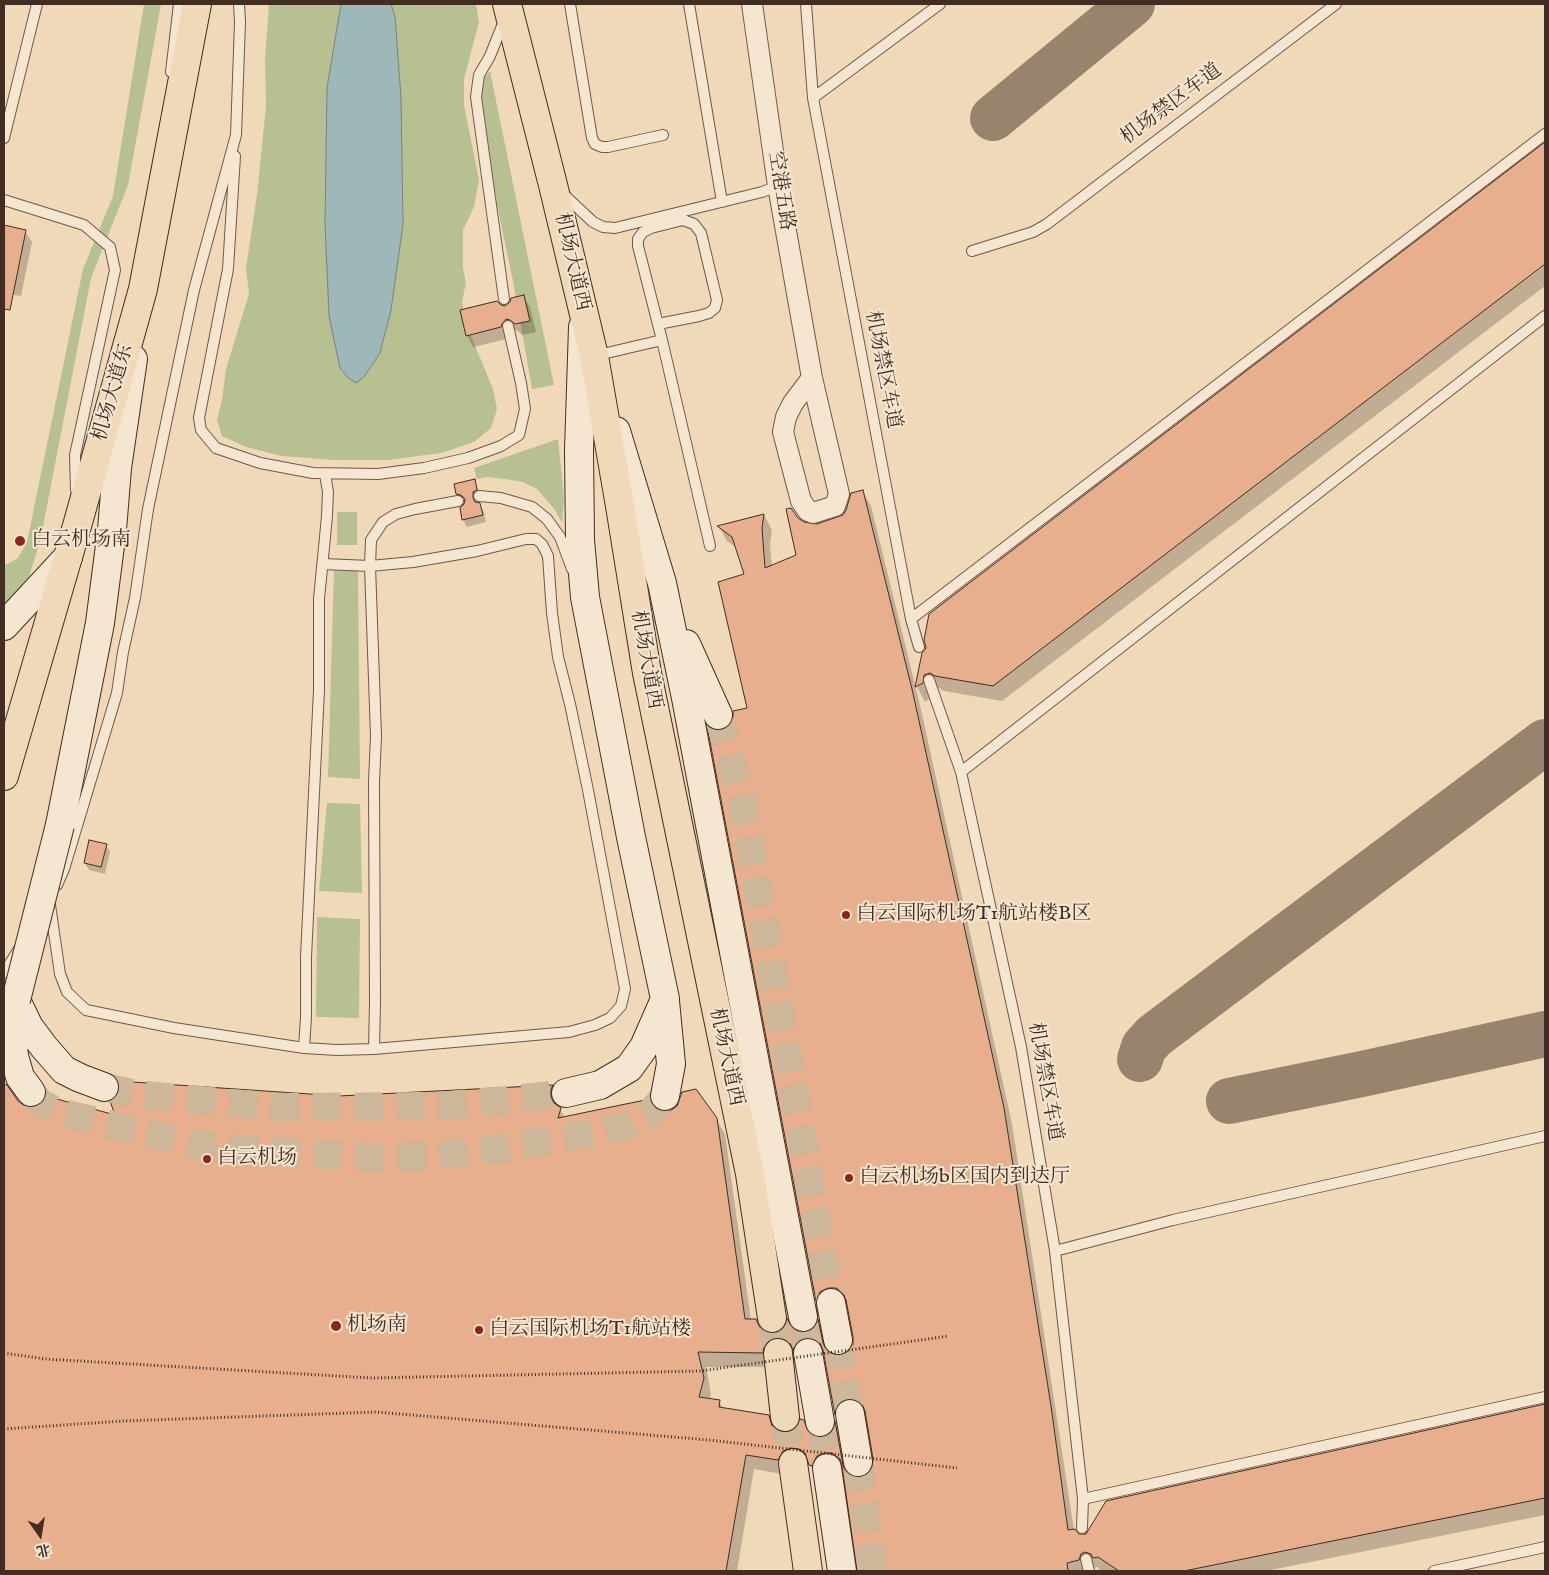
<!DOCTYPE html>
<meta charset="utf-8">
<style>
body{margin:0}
#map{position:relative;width:1549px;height:1575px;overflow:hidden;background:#f0d9b8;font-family:"IM FELL English","Noto Serif SC",serif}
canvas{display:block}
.frame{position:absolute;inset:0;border:5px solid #412d22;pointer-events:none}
.north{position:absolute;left:15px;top:1510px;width:50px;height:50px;-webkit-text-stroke:4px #f5e6d1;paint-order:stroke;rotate:167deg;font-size:14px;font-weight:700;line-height:20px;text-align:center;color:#412d22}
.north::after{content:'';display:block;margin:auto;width:18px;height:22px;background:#412d22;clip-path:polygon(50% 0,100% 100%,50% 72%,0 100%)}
</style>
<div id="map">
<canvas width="1549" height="1575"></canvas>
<div class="frame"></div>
<div class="north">北</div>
</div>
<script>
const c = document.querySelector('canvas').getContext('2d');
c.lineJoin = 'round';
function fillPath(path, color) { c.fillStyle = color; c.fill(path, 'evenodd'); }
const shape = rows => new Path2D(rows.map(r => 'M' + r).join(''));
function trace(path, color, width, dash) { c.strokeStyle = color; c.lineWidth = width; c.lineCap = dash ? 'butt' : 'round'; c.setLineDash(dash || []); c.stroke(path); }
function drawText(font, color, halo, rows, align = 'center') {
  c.font = font + ' "IM FELL English","Noto Serif SC",serif'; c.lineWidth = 4; c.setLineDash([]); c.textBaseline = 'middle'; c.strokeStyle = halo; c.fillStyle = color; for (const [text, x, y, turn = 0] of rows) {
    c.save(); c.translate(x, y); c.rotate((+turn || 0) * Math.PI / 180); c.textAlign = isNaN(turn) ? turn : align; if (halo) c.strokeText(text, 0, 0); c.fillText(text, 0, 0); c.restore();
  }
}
const green = shape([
 [144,4,161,4,128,185,91,278,41,537,26,587,4,615,4,566,18,558,27,542,83,269,113,196],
 [269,4,341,4,327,88,325,223,329,316,364,377,380,353,391,310,403,224,401,97,395,17,391,4,476,4,479,22,464,79,464,105,479,180,474,207,463,230,463,268,466,283,462,302,467,326,493,389,497,409,491,428,474,442,441,453,388,460,334,460,282,456,246,447,222,436,217,420,222,400,226,369,249,294,246,268,257,195,266,106,265,58],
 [490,71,554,385,532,389,513,281,497,205,481,93,483,79],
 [558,439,564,498,562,523,555,510,537,489,523,482,505,479,487,477,477,479,474,468],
 [337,512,357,512,357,545,337,545],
 [334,569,358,570,360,779,328,777],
 [327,803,360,804,362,893,319,891],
 [317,917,360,919,359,1018,316,1017]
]);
const water = shape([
 [341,4,391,4,395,17,401,97,403,224,391,310,380,353,364,377,356,383,348,378,340,368,329,316,325,223,327,88,341,4]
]);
const shadow = shape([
 [1545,144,1545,286,1002,701,944,691,939,688,932,690,931,698,925,702,917,687,923,654,927,649,930,615],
 [4,227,25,231,32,242,21,296,4,293],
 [523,296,530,307,536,332,522,335,518,331,513,330,507,339,473,347,467,335,500,306,506,307],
 [474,481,478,488,480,497,477,500,476,503,479,504,484,512,486,522,467,527,463,520,466,502,462,501,458,494],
 [862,491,871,506,920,705,1012,1124,1074,1530,1078,1535,1086,1535,1107,1502,1545,1405,1545,1515,1266,1571,1101,1571,1097,1567,1090,1569,1089,1571,858,1571,843,1468,834,1467,819,1480,810,1465,799,1462,787,1475,754,1469,737,1571,4,1571,4,1085,6,1086,17,1102,25,1108,117,1117,339,1098,553,1086,561,1101,559,1108,565,1118,655,1109,662,1113,716,1119,725,1134,751,1320,756,1320,762,1331,774,1335,793,1330,798,1333,806,1334,814,1329,818,1321,826,1335,830,1354,833,1356,842,1356,849,1353,854,1346,855,1337,849,1305,845,1303,837,1302,825,1315,817,1301,709,728,716,732,724,731,749,709,746,575,737,548,727,541,719,526,764,515,772,530,770,544,772,567,797,556,797,519,803,523,817,526,844,516],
 [785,1352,794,1354,799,1357,814,1352,823,1353,825,1355,836,1415,843,1427,857,1413,866,1414,875,1459,874,1467,869,1475,860,1479,850,1476,843,1437,836,1425,831,1435,823,1439,815,1438,812,1436,803,1421,795,1431,786,1434,777,1431,768,1416,723,1409,719,1401,710,1400,711,1394,706,1367,771,1367],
 [106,845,110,852,105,874,89,870,85,863]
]);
const taxiway = shape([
 [993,118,1132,4],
 [1140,1059,1144,1047,1154,1036,1545,742],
 [1229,1101,1362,1074,1545,1034]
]);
const building = shape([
 [1545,142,1545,264,993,686,935,676,930,673,924,675,923,683,915,687,922,653,926,648,924,640,929,614,1545,142],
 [4,225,26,230,10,310,4,309,4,225],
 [524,295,530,321,515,324,510,320,506,319,502,324,501,327,466,336,460,310,497,301,501,305,505,306,510,302,511,298,524,295],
 [475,479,477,490,473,492,473,498,475,502,480,503,483,515,462,520,460,508,464,504,465,499,461,495,456,494,454,484,475,479],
 [863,490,912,689,1004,1108,1051,1406,1068,1530,1075,1529,1079,1534,1086,1534,1106,1501,1545,1404,1545,1498,1184,1571,1119,1571,1098,1557,1093,1558,1091,1554,1085,1552,1081,1554,1079,1560,1067,1563,1068,1571,857,1571,842,1466,840,1459,832,1453,824,1453,817,1456,812,1466,809,1465,805,1453,799,1449,791,1448,783,1451,778,1460,746,1455,726,1571,4,1571,4,1084,7,1085,18,1101,25,1106,32,1108,40,1105,46,1096,115,1115,110,1101,114,1099,118,1093,119,1085,118,1081,339,1096,553,1085,551,1089,551,1097,554,1103,561,1108,558,1118,650,1099,655,1108,663,1111,670,1111,677,1106,682,1092,696,1089,717,1118,745,1319,756,1319,760,1328,766,1332,774,1333,782,1330,786,1324,787,1318,792,1328,798,1332,805,1332,814,1328,818,1319,823,1343,827,1351,833,1355,840,1355,849,1351,853,1345,853,1337,846,1300,843,1293,836,1288,828,1288,820,1292,816,1301,707,726,716,730,724,729,731,724,733,717,733,711,747,708,718,582,744,574,732,537,717,526,764,514,762,528,765,568,796,555,786,509,791,508,798,518,804,522,817,524,843,515,846,510,851,493,863,490],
 [777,1337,785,1339,790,1343,793,1350,798,1341,805,1338,813,1338,820,1343,823,1350,835,1415,836,1408,840,1402,847,1399,856,1400,862,1404,865,1411,873,1459,872,1468,868,1474,861,1477,853,1477,846,1472,843,1465,835,1421,834,1428,830,1434,823,1437,815,1437,808,1432,804,1420,800,1419,799,1424,794,1430,786,1433,779,1431,772,1426,769,1415,719,1407,720,1400,699,1397,704,1378,698,1352,763,1353,764,1346,768,1341,777,1337],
 [89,840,107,844,101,867,84,863,89,840]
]);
const secondaryTunnel = shape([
 [718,715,742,799,831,1303],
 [104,1087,137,1094,275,1107,439,1106,506,1100,566,1093],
 [31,1092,41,1103,59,1112,207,1147,366,1157,431,1156,497,1149,599,1132,625,1126,648,1115,665,1096],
 [803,1317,808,1353],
 [838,1340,850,1414],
 [820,1422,827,1468],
 [858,1462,873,1571]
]);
const highwayTunnel = shape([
 [772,1318,778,1353],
 [785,1417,793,1463]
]);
const lane = shape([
 [570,4,592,138,595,144,602,147,608,147,663,135],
 [689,4,722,202],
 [806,4,813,98,911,619,919,647],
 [171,72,179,4],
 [813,98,940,4],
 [4,138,37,4],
 [235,156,228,269,199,418,201,430,216,448,260,463,313,473,378,474,424,468,468,458,501,446,519,435,525,409,521,383,508,326],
 [562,193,593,222,603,227,615,228,762,192,778,186],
 [4,200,84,225,110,247,115,270,75,455,76,490],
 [972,251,1033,232,1047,224,1336,4],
 [504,299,476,97,479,75,490,56,504,21],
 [662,340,710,546],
 [594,356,662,340,638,246,638,239,643,232,651,228,683,220,694,224,701,233,717,300,715,308,709,313,699,316,658,324],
 [479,496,501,498,532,507,547,519,560,537,572,569],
 [911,619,1545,134],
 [929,680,961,772,1021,1047,1055,1251,1083,1499,1082,1528],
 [961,772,1545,316],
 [57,885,64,869,117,693,123,652,135,598,148,509,194,290,236,135,240,22,239,4],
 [50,905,60,974,67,992,86,1010,174,1028,304,1048,337,1050,374,1049,569,1032,595,1025,610,1018,621,1006,625,989,621,967,588,790,570,704,558,657,552,613,548,556,542,544,536,539,526,539,477,551,413,562,370,566,323,564],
 [4,973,19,949],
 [304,1048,306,1017,306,957,319,690,319,599,327,516,328,492,325,474],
 [374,1049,375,1002,374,782,376,736,370,566,371,540,383,522,396,514,415,509,458,501],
 [1055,1251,1173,1220,1545,1136],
 [1083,1499,1545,1397],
 [1086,1559,1089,1571],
 [1434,1571,1545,1547]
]);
const street = shape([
 [752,4,778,186,812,378,839,494,835,506,813,513,808,511,801,501,783,432,786,417,793,403,812,378]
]);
const secondary = shape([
 [616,431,662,583,686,698,803,1317],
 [4,626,68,557],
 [686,644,718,715],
 [60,825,100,623,112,530,117,468,133,359],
 [16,1000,29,1027,44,1047,64,1070,80,1078,104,1087],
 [16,1000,11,1024,14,1056,20,1077,31,1092],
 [665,1001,671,1064,665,1096],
 [566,1093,600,1085,629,1068,644,1047,665,999,631,837,585,597,580,540,579,450,583,327],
 [831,1303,838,1340],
 [808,1353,820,1422],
 [850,1414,858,1462],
 [827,1468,842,1571]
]);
const highway = shape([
 [507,4,553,185,594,356,620,506,647,673,750,1174,772,1318],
 [4,776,77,526,143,289,197,4],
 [778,1353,785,1417],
 [793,1463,808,1571]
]);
const pathBridge = shape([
 [4,1353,45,1359,372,1378,700,1371,949,1336],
 [4,1429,123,1421,376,1412,709,1440,957,1468]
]);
const secondaryBridge = shape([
 [16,1000,60,825]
]);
const markers = [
 [20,541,6,"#8f2418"],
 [846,915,5,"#8f2418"],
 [207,1159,5,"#8f2418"],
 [849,1178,5,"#8f2418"],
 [336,1326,6,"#8f2418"],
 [479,1330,5,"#8f2418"]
];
const streetNames = [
 ["机场禁区车道",1172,105,-37],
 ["空港五路",780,191,81],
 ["机场大道西",571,262,77],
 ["机场禁区车道",882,370,79],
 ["机场大道东",114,393,-74],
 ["机场大道西",645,660,80],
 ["机场大道西",725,1057,78],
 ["机场禁区车道",1044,1082,80]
];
const poiNames = [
 ["白云机场南",31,541],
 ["白云国际机场T1航站楼B区",856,915],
 ["白云机场",217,1159],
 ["白云机场b区国内到达厅",859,1178],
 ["机场南",347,1326],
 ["白云国际机场T1航站楼",489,1330]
];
fillPath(green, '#b7c090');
fillPath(water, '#9eb8b9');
trace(water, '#79807d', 1);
fillPath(shadow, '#0003');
trace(taxiway, '#98836d', 46);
fillPath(building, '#e7af8e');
trace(building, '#412d22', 1);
trace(secondaryTunnel, '#cdb79a', 28, [28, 14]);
trace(highwayTunnel, '#cdb79a', 28, [28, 14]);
trace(lane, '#6d5848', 12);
trace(street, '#6d5848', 22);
trace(secondary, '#412d22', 30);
trace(highway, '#412d22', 30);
trace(lane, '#f5e6d1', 10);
trace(street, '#f5e6d1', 20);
trace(secondary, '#f5e6d1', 28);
trace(highway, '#f0d9b8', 28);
trace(secondaryBridge, '#412d22', 30, []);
trace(pathBridge, '#412d22', 3, [1, 2.5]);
trace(secondaryBridge, '#f5e6d1', 28);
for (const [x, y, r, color] of markers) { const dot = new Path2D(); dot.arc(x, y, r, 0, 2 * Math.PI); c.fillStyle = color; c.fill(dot); trace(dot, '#f5e6d1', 2); }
drawText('20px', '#412d22', '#f5e6d1', streetNames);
drawText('20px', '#412d22', '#f5e6d1', poiNames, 'left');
</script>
